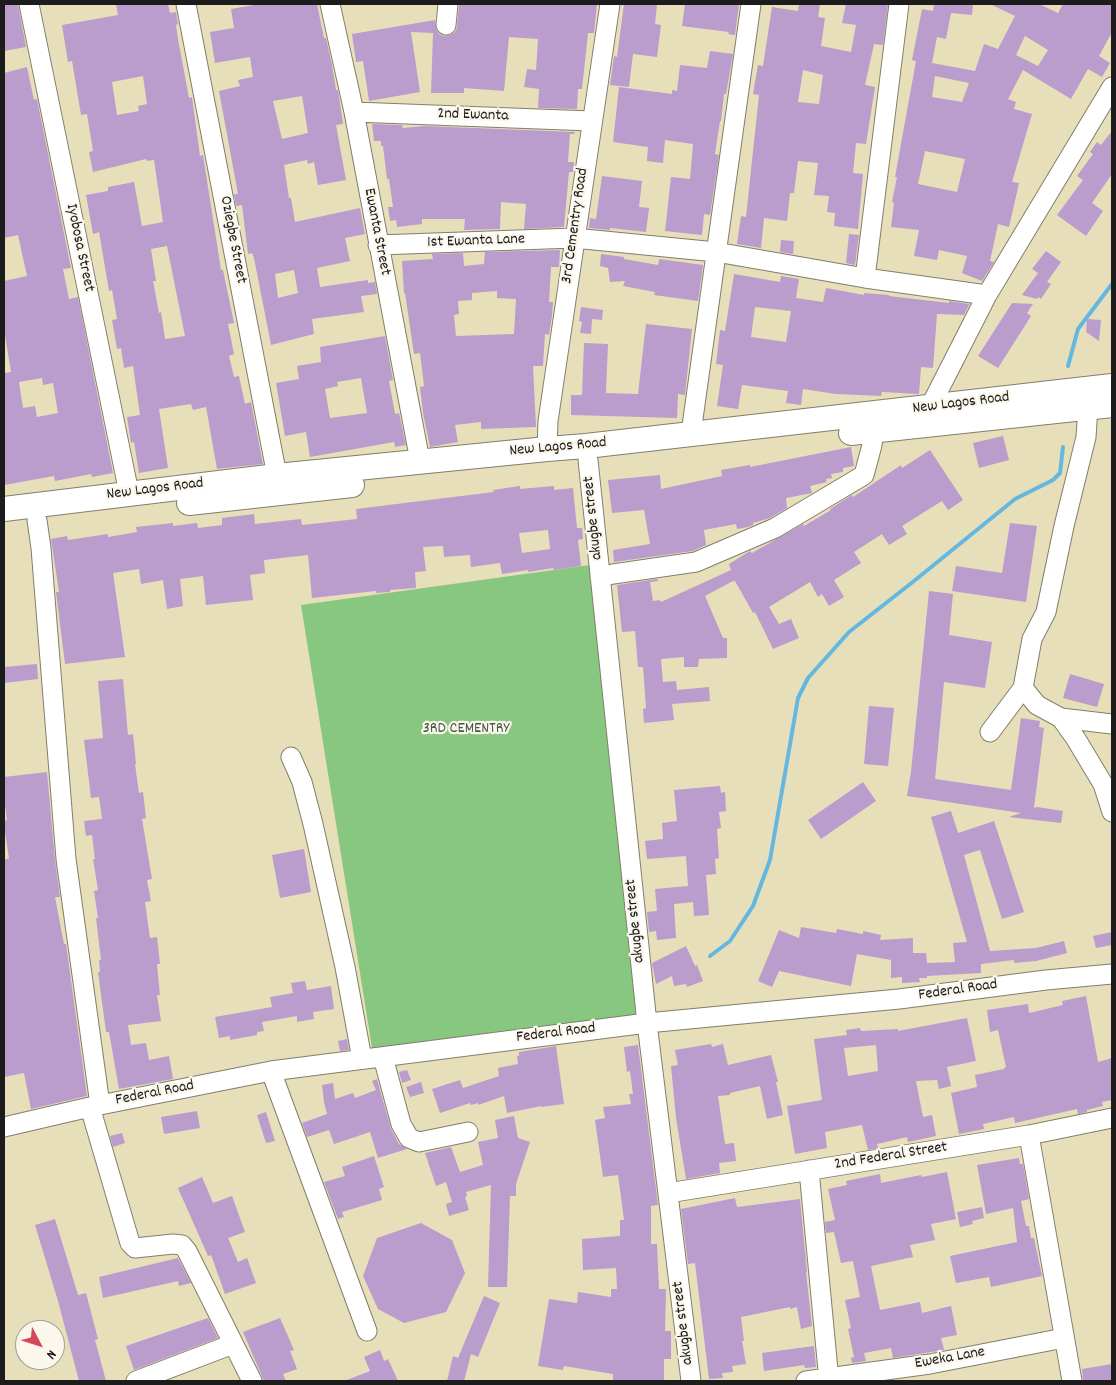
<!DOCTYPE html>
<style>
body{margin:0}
#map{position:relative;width:1116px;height:1385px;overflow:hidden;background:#e7dfba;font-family:Dekko,sans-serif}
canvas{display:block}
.frame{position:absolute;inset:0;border:5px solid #1c1c1c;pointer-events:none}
.north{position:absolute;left:15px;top:1320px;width:50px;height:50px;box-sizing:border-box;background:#fbf7ec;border:1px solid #a29f99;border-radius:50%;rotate:130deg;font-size:14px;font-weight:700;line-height:20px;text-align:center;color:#1c1c1c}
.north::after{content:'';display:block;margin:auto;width:18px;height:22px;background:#d1495b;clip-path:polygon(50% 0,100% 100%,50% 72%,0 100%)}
</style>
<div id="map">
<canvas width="1116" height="1385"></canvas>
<div class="frame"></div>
<div class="north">N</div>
</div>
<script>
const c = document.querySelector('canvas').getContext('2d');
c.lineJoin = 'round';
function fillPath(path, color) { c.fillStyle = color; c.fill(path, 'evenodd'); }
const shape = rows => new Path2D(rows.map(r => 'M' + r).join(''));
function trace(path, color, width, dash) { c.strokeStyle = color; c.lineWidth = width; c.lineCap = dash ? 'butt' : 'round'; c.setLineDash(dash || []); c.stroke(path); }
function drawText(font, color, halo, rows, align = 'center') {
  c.font = font + ' Dekko,sans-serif'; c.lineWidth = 4.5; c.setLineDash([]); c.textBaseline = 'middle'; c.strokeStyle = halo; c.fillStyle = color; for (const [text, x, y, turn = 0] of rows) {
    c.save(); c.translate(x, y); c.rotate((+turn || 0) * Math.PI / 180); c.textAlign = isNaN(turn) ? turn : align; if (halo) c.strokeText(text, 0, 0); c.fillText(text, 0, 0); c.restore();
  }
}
const green = shape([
 [590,565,627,875,636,1018,373,1054,301,605]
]);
const stream = shape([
 [1068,366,1078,329,1112,284],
 [710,956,730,941,753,906,770,860,798,698,808,678,849,632,914,581,1015,499,1053,480,1060,473,1063,447]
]);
const building = shape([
 [4,4,18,4,26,47,4,51],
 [116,4,168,4,170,13,176,12,178,24,176,25,178,39,189,98,192,97,200,156,203,155,221,270,223,270,234,323,228,324,234,354,229,356,234,377,239,376,245,404,251,402,263,464,217,469,206,407,193,410,191,404,159,409,168,468,139,473,134,442,131,443,127,417,140,415,133,366,124,368,121,348,117,349,112,320,117,319,112,290,109,291,99,232,93,234,86,195,108,191,108,187,134,182,142,226,163,222,154,160,147,161,146,159,93,172,89,152,93,151,87,114,81,115,72,61,68,62,62,25,118,15],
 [143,76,147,104,138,106,139,111,117,115,112,82],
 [167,246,185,336,165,339,161,312,159,313,153,281,156,281,151,249],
 [254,4,317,4,324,38,326,38,332,65,336,90,338,90,343,124,336,125,346,180,318,185,314,162,308,164,307,160,284,165,289,198,291,198,295,222,360,208,365,234,345,238,350,261,317,268,320,287,368,280,368,283,375,282,377,294,361,296,364,312,312,319,314,334,271,345,254,258,252,253,248,254,242,205,236,206,234,194,238,194,219,91,240,86,238,80,253,77,250,57,215,63,210,32,234,28,231,9,254,5],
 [302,96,308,133,282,139,273,101],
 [294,270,298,293,278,298,275,274],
 [459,4,597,4,594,33,588,33,582,89,578,89,577,109,538,108,539,89,524,87,527,69,536,70,538,39,509,37,504,91,464,88,464,93,431,93,433,33,411,32,420,92,369,101,363,61,356,62,352,34,435,20,436,29,439,34,444,36,450,35,455,32,457,27],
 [624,4,657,4,655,24,661,25,657,57,633,54,629,87,610,85,614,56,617,57],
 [685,4,739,4,735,35,728,34,729,32,682,26],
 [799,4,820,4,818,17,825,18,821,46,851,52,856,25,842,23,846,4,888,4,883,45,874,44,865,85,875,87,866,144,856,143,853,173,863,174,858,229,834,226,835,213,827,212,829,196,814,195,818,163,798,161,794,193,790,193,787,221,764,218,761,248,737,244,741,216,746,217,759,95,753,94,758,65,763,66,772,7,798,11],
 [803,70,823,75,819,104,798,102],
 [934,4,973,4,972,15,951,13,946,39,937,37,932,63,975,71,984,44,998,49,1015,16,990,4,1039,4,1058,13,1063,4,1112,4,1112,32,1099,56,1110,63,1102,77,1088,69,1071,99,1023,70,1008,99,1016,102,1014,109,1032,114,1012,182,1019,183,1009,227,998,224,990,261,994,262,982,281,962,273,967,256,939,250,937,260,914,256,919,230,891,227,894,203,892,202,897,177,895,177,916,61,912,60,922,9,933,11],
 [1025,36,1048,50,1038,66,1016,55],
 [935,76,969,83,962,102,932,97],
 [925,151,965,159,957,192,918,184],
 [710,51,733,54,726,94,724,94,721,121,720,121,715,154,719,155,710,215,704,214,702,235,665,231,671,177,690,179,693,144,665,140,663,163,647,161,648,147,613,142,619,87,672,94,672,90,677,91,680,65,707,68],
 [27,67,34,100,37,99,71,268,63,269,69,299,78,297,113,473,92,477,91,474,55,481,54,476,4,485,4,373,11,372,4,329,4,281,27,276,18,235,4,238,4,73],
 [42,378,43,385,53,383,58,413,37,417,35,406,23,408,19,382],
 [372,124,402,125,403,128,424,126,575,132,574,134,570,134,568,162,574,162,573,172,569,172,564,227,524,229,526,204,501,202,500,229,464,230,465,219,422,219,422,224,397,227,396,220,390,221,388,207,393,207,389,179,387,179,383,146,381,146,381,141,374,141],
 [1112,131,1112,174,1092,203,1103,211,1086,236,1057,215,1083,180,1077,176,1093,154,1090,152,1097,142,1101,145],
 [602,176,642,181,639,207,649,208,646,232,610,228,610,230,589,228,590,218,596,219],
 [849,234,859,235,855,265,846,263],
 [781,240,794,241,793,254,780,252],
 [560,250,559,267,551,267,549,302,553,302,552,316,549,335,545,334,543,366,533,366,536,427,481,429,481,422,455,425,458,442,430,447,423,413,420,387,424,386,420,353,414,354,405,293,404,293,402,261,433,259,432,254,463,253,464,266,484,264,485,252],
 [497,291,497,298,516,299,514,334,456,336,454,315,459,314,458,301,472,300,472,293],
 [1046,251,1061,262,1047,282,1051,284,1041,299,1038,297,1037,299,1022,295,1038,273,1032,269],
 [601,254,624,257,624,259,658,265,659,259,703,265,698,301,654,295,655,292,623,286,625,281,610,282,608,268,600,266],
 [734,274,780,282,781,276,799,279,796,298,823,302,826,288,864,295,864,293,889,295,889,296,949,303,949,301,969,304,969,305,964,315,937,314,933,368,921,367,919,394,882,392,881,396,836,394,803,389,801,405,786,403,788,391,742,385,738,409,717,406,723,365,716,364,720,330,725,331],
 [755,307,791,311,786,342,751,337],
 [1012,303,1033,304,1027,313,1031,316,998,368,978,356],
 [581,307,603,310,602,320,592,319,591,334,580,333,582,322,579,321],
 [1087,319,1101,320,1099,341,1086,332],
 [646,324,692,329,685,395,678,394,677,418,571,415,571,395,582,395,584,343,608,344,606,393,638,394],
 [385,336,393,380,389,381,395,414,399,413,406,445,395,447,394,442,310,457,306,432,285,436,276,383,299,379,297,366,321,362,320,347],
 [361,378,367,413,330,418,325,389,338,386,337,382],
 [1003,436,1009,460,979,468,973,443],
 [851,447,854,466,843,468,843,472,831,474,832,478,826,479,827,482,810,486,812,493,786,498,787,508,770,518,753,523,753,525,748,527,737,529,736,524,704,530,706,545,693,551,614,562,613,550,650,544,644,510,612,513,608,480,660,475,661,489,722,476,721,470,750,465,750,467],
 [930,450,963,500,948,510,942,501,902,526,907,534,889,545,882,534,854,552,861,563,834,580,844,597,829,606,822,594,818,597,810,582,769,607,779,624,791,619,799,638,773,649,755,612,753,613,735,581,733,581,705,596,723,638,727,638,727,658,699,659,698,667,684,667,684,657,661,659,663,682,676,681,677,690,709,687,710,701,672,704,674,720,644,723,643,709,646,708,643,667,638,667,635,631,622,632,617,585,657,579,658,581,650,582,653,601,660,600,661,602,731,570,729,564,750,551,752,553,803,524,804,526,831,510,830,509,852,495,853,497,901,465,902,468],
 [520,486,520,489,554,486,554,490,573,488,577,528,582,528,583,539,578,540,581,566,554,570,553,568,528,572,528,570,502,574,500,563,471,567,470,555,444,557,443,546,423,547,426,571,415,572,416,588,390,590,390,592,376,593,376,591,312,598,308,555,264,560,265,573,250,575,253,600,206,605,203,576,180,579,183,606,167,609,163,580,141,584,139,569,113,573,125,657,65,664,56,592,59,592,51,539,67,536,68,540,108,534,108,537,137,532,136,527,173,523,173,526,197,523,198,528,222,525,222,518,254,514,255,524,301,519,302,525,357,519,356,509,494,492,493,490],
 [548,530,550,549,522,553,519,533],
 [1010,523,1037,526,1026,602,952,591,956,566,1002,573],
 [929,591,953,594,949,635,992,642,985,688,944,682,935,779,1011,790,1021,718,1040,721,1039,727,1044,728,1034,808,1037,807,1063,811,1061,823,1009,817,1021,813,907,796,911,772],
 [37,664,38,679,4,683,4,667],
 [1070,674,1104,684,1097,707,1063,698],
 [123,679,128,735,133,734,136,764,135,764,139,793,143,792,146,818,142,819,152,879,147,880,151,901,145,902,150,938,157,937,160,964,157,964,160,995,157,995,161,1021,128,1025,131,1045,146,1043,149,1060,169,1056,173,1079,119,1089,109,1032,106,1032,98,972,100,972,99,960,101,960,96,918,98,918,94,891,98,890,93,859,95,859,92,835,86,836,84,821,102,819,99,797,91,798,84,740,103,738,98,681],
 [869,706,894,708,888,766,864,764],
 [47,772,55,860,60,897,55,897,64,944,66,944,87,1096,31,1109,24,1073,4,1077,4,859,9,859,4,825,4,821,7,820,4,797,4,777],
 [863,782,876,801,821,839,808,820],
 [720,786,721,793,725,792,726,811,719,812,721,828,717,829,719,858,715,859,716,874,706,875,709,915,694,916,693,902,674,904,676,938,657,940,656,931,649,932,647,912,657,911,655,889,688,886,686,856,647,859,645,841,663,839,662,823,677,821,674,790],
 [951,811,958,833,994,821,1024,912,1002,919,980,850,964,855,990,951,1036,948,1064,941,1067,953,1036,961,1014,963,1014,960,981,964,981,973,927,976,927,978,919,978,920,982,902,983,902,977,891,978,891,960,857,954,851,986,779,971,772,987,758,981,779,930,799,938,801,927,836,933,837,929,863,934,863,931,881,935,880,940,913,938,913,953,926,953,927,963,955,962,953,943,967,942,931,817],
 [304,849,311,892,280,898,272,855],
 [1112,932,1112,945,1096,948,1093,936],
 [686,946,695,966,697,965,703,981,687,987,686,984,674,986,672,976,656,984,652,963],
 [305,981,307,990,331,986,334,1009,313,1012,314,1019,297,1022,297,1016,262,1022,264,1031,257,1032,257,1035,230,1040,230,1036,219,1038,215,1017,272,1007,270,997,293,993,291,983],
 [1086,996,1098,1062,1112,1058,1112,1100,1102,1102,1103,1106,1087,1110,1087,1112,1078,1114,1077,1109,1015,1123,1014,1117,983,1124,984,1129,959,1134,951,1093,977,1087,975,1075,1004,1069,1004,1068,1006,1067,998,1030,990,1032,987,1010,1028,1004,1029,1013,1063,1005,1062,1001],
 [967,1018,976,1061,947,1067,951,1086,939,1089,937,1080,916,1081,923,1117,932,1115,936,1136,908,1142,907,1137,877,1144,878,1148,868,1150,862,1125,825,1132,827,1148,795,1154,787,1106,822,1100,814,1039,847,1035,846,1030,860,1028,861,1031,898,1029,898,1031],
 [876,1045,878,1071,848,1076,844,1048],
 [347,1039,349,1050,340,1051,338,1041],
 [711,1044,712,1047,723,1044,728,1065,771,1055,778,1082,776,1082,783,1115,767,1119,760,1086,730,1093,730,1095,718,1096,725,1144,734,1143,736,1161,719,1163,720,1173,686,1179,676,1118,671,1066,678,1065,675,1050],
 [638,1045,658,1205,651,1206,651,1244,657,1244,659,1289,666,1289,665,1331,671,1331,671,1359,664,1359,664,1381,613,1381,613,1374,564,1366,563,1370,538,1366,549,1299,577,1303,578,1292,611,1297,611,1289,617,1289,616,1268,583,1270,582,1239,620,1236,620,1220,624,1220,618,1175,603,1177,595,1120,605,1118,603,1107,631,1104,629,1094,633,1094,630,1071,627,1072,624,1047],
 [556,1046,564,1104,541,1107,541,1106,507,1113,504,1096,478,1105,478,1103,471,1105,470,1103,440,1113,432,1089,460,1080,463,1088,499,1076,498,1068,518,1064,517,1056,519,1056,519,1052],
 [407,1070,411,1080,402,1083,399,1072],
 [377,1079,391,1129,399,1144,407,1149,378,1158,370,1132,334,1144,329,1130,307,1137,302,1123,327,1114,324,1102,322,1085,333,1083,335,1099,353,1093,355,1098,376,1090,372,1081],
 [421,1082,424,1093,410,1097,406,1087],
 [197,1111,200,1128,164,1134,161,1117],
 [266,1112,275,1141,266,1143,257,1115],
 [514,1116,518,1138,530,1142,516,1184,516,1196,510,1196,507,1287,488,1287,491,1185,466,1192,467,1196,465,1197,469,1210,449,1216,446,1204,452,1202,446,1182,436,1186,425,1153,451,1147,460,1172,483,1165,478,1142,498,1138,495,1120],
 [122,1133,125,1143,113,1147,110,1136],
 [374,1156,384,1187,379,1189,382,1200,342,1212,344,1217,338,1219,324,1182,345,1176,342,1167],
 [1019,1158,1020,1164,1023,1164,1029,1199,1021,1201,1026,1226,1029,1226,1031,1238,1034,1238,1042,1276,991,1287,989,1277,956,1283,950,1256,1017,1242,1013,1208,986,1214,977,1165],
 [947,1172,956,1219,931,1224,935,1240,910,1245,913,1257,871,1266,880,1310,920,1302,922,1313,951,1306,957,1335,941,1338,944,1350,893,1358,891,1348,864,1353,866,1361,852,1363,851,1358,854,1357,848,1329,851,1328,845,1300,860,1297,853,1261,841,1263,834,1232,826,1233,825,1222,835,1220,828,1189,847,1185,846,1181,880,1174,881,1183,921,1175,922,1177],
 [202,1177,213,1203,232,1196,245,1232,228,1238,238,1262,247,1258,256,1283,225,1294,211,1255,208,1256,178,1188],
 [735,1198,737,1207,800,1199,807,1272,806,1272,812,1326,801,1329,797,1307,790,1309,790,1307,741,1317,744,1341,742,1341,746,1364,732,1366,733,1372,722,1373,723,1378,709,1379,695,1263,688,1264,681,1209],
 [982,1207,984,1218,972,1221,973,1224,960,1227,957,1212],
 [55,1219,78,1295,86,1293,98,1339,95,1340,106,1381,79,1381,58,1301,35,1225],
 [421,1223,452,1240,465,1273,446,1312,404,1323,378,1309,363,1276,377,1238],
 [178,1258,191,1283,179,1286,178,1281,103,1298,99,1277],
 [484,1296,500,1303,478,1357,471,1354,464,1381,447,1381,453,1356,458,1358],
 [208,1318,218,1338,134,1370,126,1346],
 [280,1318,294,1350,290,1351,297,1369,283,1374,286,1381,264,1381,243,1332],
 [814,1346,816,1367,805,1368,804,1365,764,1371,762,1353],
 [380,1350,384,1361,388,1359,398,1381,344,1381,370,1371,364,1357],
 [1112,1364,1112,1381,1083,1381,1082,1369]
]);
const minor = shape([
 [29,4,129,493],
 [186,4,277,476],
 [330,4,354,112,420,461],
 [446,25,448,4],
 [354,112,591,121],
 [378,245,574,238,716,252,865,278,987,295],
 [865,278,899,4],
 [930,407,987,295,1112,87],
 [691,433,751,4],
 [547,449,548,421,610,4],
 [588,460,647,1023,691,1381],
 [37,520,41,548,66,859,100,1105],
 [600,577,613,574,696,562,775,528,864,475,872,445,874,431],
 [1023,688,1037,705,1061,718,1112,724],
 [1061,718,1076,739,1103,784,1112,812],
 [990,732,1023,688,1032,639,1046,612,1064,526,1086,437,1088,407],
 [291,757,302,782,313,824,345,967,362,1059],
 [383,1057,401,1124,409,1138,419,1142,468,1132],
 [271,1071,367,1331],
 [90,1107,130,1243,135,1248,173,1244,182,1245,187,1251,252,1381],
 [4,1127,90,1107,271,1071,647,1023,899,999,1046,980,1112,974],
 [1029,1135,1072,1381],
 [809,1170,829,1381],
 [668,1193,1029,1135,1112,1118],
 [136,1381,233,1344],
 [806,1381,930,1364,1064,1338]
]);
const major = shape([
 [851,433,1112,405],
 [189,503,352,485],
 [4,509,277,476,547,449,586,446,1112,386]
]);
const streetNames = [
 ["2nd Ewanta",473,116,2],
 ["3rd Cementry Road",576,226,-82],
 ["Ewanta Street",376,232,79],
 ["Oziegbe Street",232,240,79],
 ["1st Ewanta Lane",476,242,-2],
 ["Iyobosa Street",79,248,78],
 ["New Lagos Road",961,404,-7],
 ["New Lagos Road",558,448,-5],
 ["New Lagos Road",155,490,-7],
 ["akugbe street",594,518,-96],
 ["akugbe street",636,921,-96],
 ["Federal Road",958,991,-8],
 ["Federal Road",556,1034,-7],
 ["Federal Road",155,1094,-11],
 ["2nd Federal Street",891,1157,-9],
 ["akugbe street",684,1323,-97],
 ["Eweka Lane",950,1359,-10]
];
const parkNames = [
 ["3RD CEMENTRY",466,730]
];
fillPath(green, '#87c77f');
trace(stream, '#64b8e0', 4);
fillPath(building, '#ba9ccd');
trace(minor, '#827e6b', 21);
trace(major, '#827e6b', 26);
trace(minor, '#fff', 19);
trace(major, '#fff', 24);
drawText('16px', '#1c1c1c', '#fbf7ec', streetNames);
drawText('16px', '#41583f', '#fbf7ec', parkNames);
</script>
